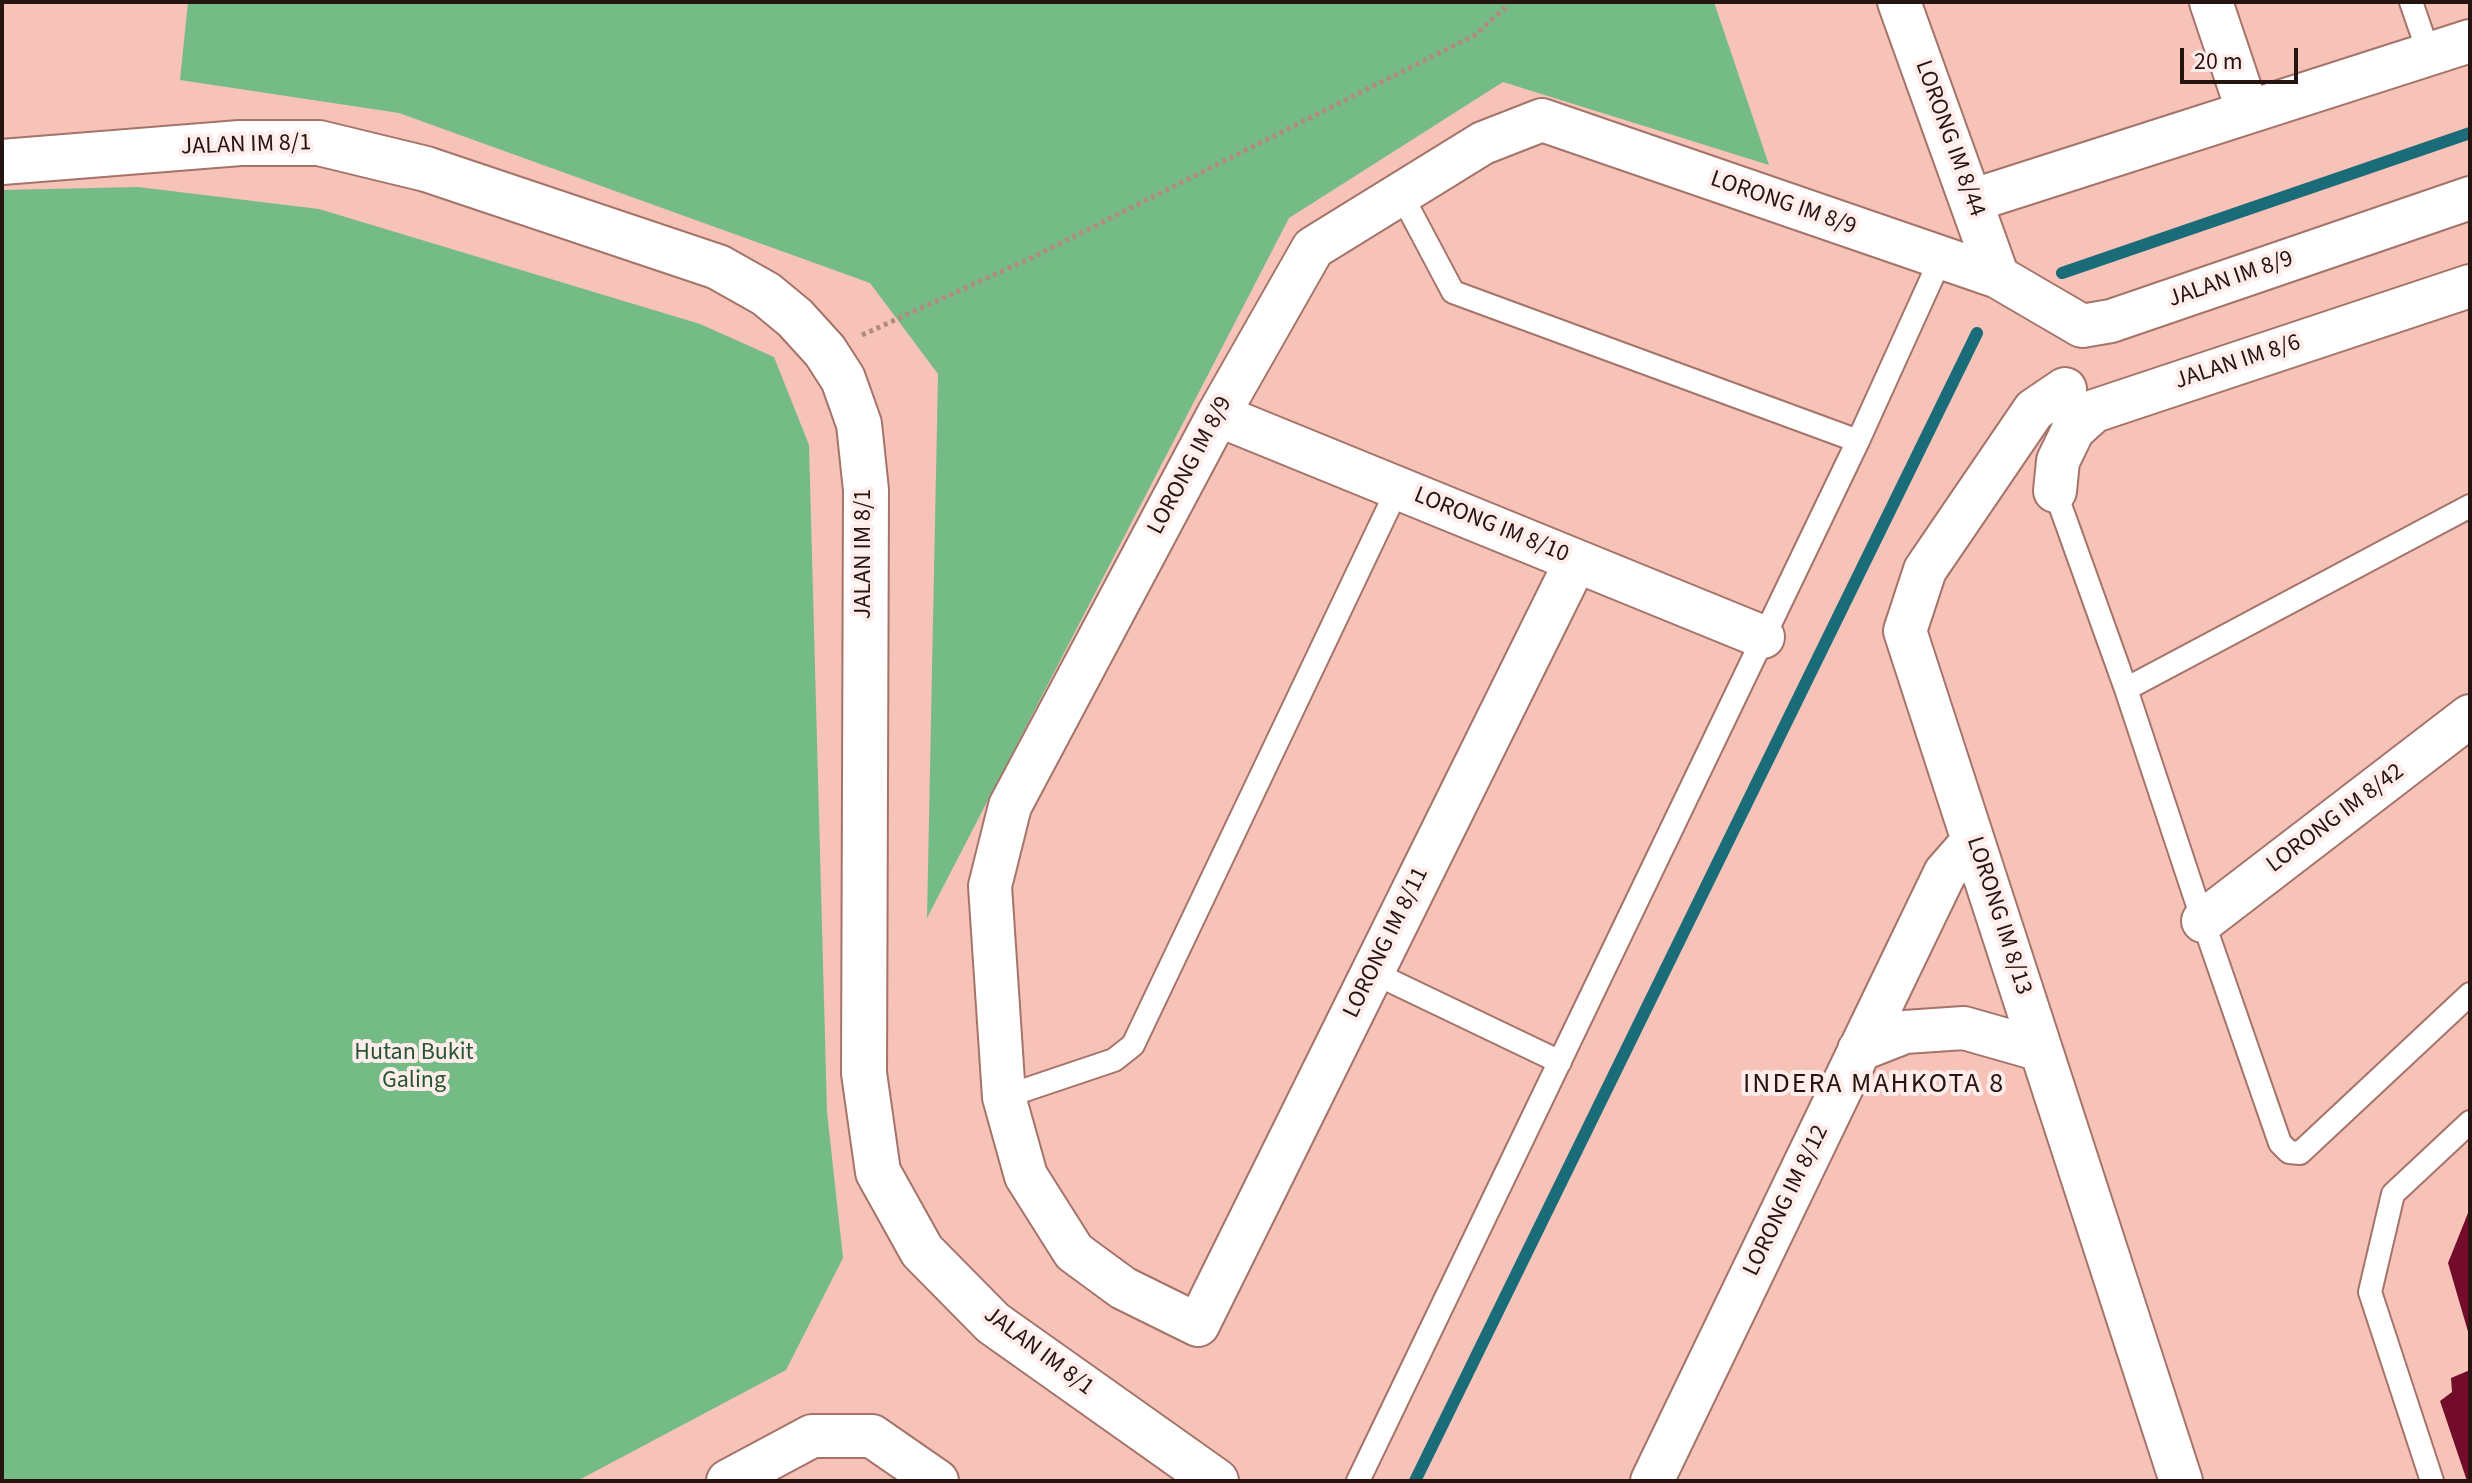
<!DOCTYPE html>
<style>
body{margin:0}
#map{position:relative;width:2472px;height:1483px;overflow:hidden;background:#f7c2b7;font-family:"Source Sans 3",sans-serif}
canvas{display:block}
.frame{position:absolute;inset:0;border:4px solid #261410;pointer-events:none}
.scale{position:absolute;left:2180px;top:48px;width:118px;height:36px;box-sizing:border-box;border:4px solid #261410;border-top:0;padding-left:10px;font-size:24px;line-height:28px;white-space:nowrap;color:#261410;-webkit-text-stroke:6px #feedea;paint-order:stroke}
</style>
<div id="map">
<canvas width="2472" height="1483"></canvas>
<div class="frame"></div>
<div class="scale">20 m</div>
</div>
<script>
const c = document.querySelector('canvas').getContext('2d');
c.lineJoin = 'round';
function fillPath(path, color) { c.fillStyle = color; c.fill(path, 'evenodd'); }
const shape = rows => new Path2D(rows.map(r => 'M' + r).join(''));
function trace(path, color, width, dash) { c.strokeStyle = color; c.lineWidth = width; c.lineCap = dash ? 'butt' : 'round'; c.setLineDash(dash || []); c.stroke(path); }
function drawText(font, color, halo, rows, align = 'center') {
  c.font = font + ' "Source Sans 3",sans-serif'; c.lineWidth = 8; c.setLineDash([]); c.textBaseline = 'middle'; c.strokeStyle = halo; c.fillStyle = color; for (const [text, x, y, turn = 0] of rows) {
    c.save(); c.translate(x, y); c.rotate((+turn || 0) * Math.PI / 180); c.textAlign = isNaN(turn) ? turn : align; if (halo) c.strokeText(text, 0, 0); c.fillText(text, 0, 0); c.restore();
  }
}
const green = shape([
 [188,2,1714,2,1769,165,1503,82,1289,218,927,918,938,374,870,283,399,113,180,80],
 [138,187,319,209,700,324,774,357,809,445,827,1112,843,1258,786,1370,577,1481,2,1481,2,190]
]);
const stream = shape([
 [2062,273,2470,133],
 [1415,1481,1977,333]
]);
const building = shape([
 [2470,1208,2470,1335,2469,1335,2448,1263],
 [2470,1370,2470,1481,2467,1481,2440,1401,2452,1392,2451,1378]
]);
const path = shape([
 [862,335,1033,257,1475,35,1505,8,1508,2]
]);
const service = shape([
 [2411,2,2429,54],
 [1401,194,1453,292,1858,441],
 [2055,491,2126,689,2203,921,2280,1143,2289,1152,2300,1153,2470,994],
 [2126,689,2470,506],
 [1372,972,1560,1062],
 [1004,1097,1114,1060,1133,1045,1398,488],
 [1358,1481,1858,441,1941,258],
 [2432,1481,2370,1292,2393,1194,2470,1122]
]);
const minor = shape([
 [1899,2,1998,277],
 [2211,2,2248,112],
 [1971,201,2470,41],
 [2065,389,2034,410,1925,570,1905,631,2181,1481],
 [1218,415,1763,637],
 [2055,491,2058,461,2073,430,2094,411,2470,286],
 [1576,561,1198,1325,1123,1288,1074,1252,1026,1176,1004,1097,990,886,1010,806,1218,415,1313,248,1483,143,1542,120,1998,277,2082,326,2111,321,2470,198],
 [2203,921,2470,716],
 [1859,1050,1905,1032,1964,1028,2041,1050],
 [728,1481,812,1436,872,1436,937,1481],
 [1652,1481,1945,873,1973,841]
]);
const tertiary = shape([
 [2,162,240,143,319,143,426,169,718,267,766,294,795,318,825,351,843,379,859,424,866,490,864,1073,878,1172,922,1251,993,1323,1216,1481]
]);
const streetNames = [
 ["LORONG IM 8/44",1949,139,70],
 ["JALAN IM 8/1",246,146,-2],
 ["LORONG IM 8/9",1783,204,19],
 ["JALAN IM 8/9",2231,280,-19],
 ["JALAN IM 8/6",2238,363,-18],
 ["LORONG IM 8/9",1191,466,-62],
 ["LORONG IM 8/10",1491,526,22],
 ["JALAN IM 8/1",865,554,-90],
 ["LORONG IM 8/42",2336,819,-37],
 ["LORONG IM 8/13",1998,916,72],
 ["LORONG IM 8/11",1387,943,-64],
 ["LORONG IM 8/12",1787,1201,-64],
 ["JALAN IM 8/1",1038,1352,37]
];
const parkNames = [
 ["Hutan Bukit",414,1054],
 ["Galing",414,1082]
];
const quarterNames = [
 ["INDERA MAHKOTA 8",1874,1086]
];
fillPath(green, '#75bb86');
trace(stream, '#196c78', 12);
fillPath(building, '#730b2b');
trace(service, '#a4746a', 26);
trace(minor, '#a4746a', 46);
trace(tertiary, '#a4746a', 48);
trace(path, '#b38a81', 5, [4, 4]);
trace(service, '#fff', 22);
trace(minor, '#fff', 42);
trace(tertiary, '#fff', 44);
drawText('24px', '#261410', '#feedea', streetNames);
drawText('24px', '#245633', '#feedea', parkNames);
c.letterSpacing = '2px';
drawText('28px', '#261410', '#feedea', quarterNames);
c.letterSpacing = '0px';
</script>
